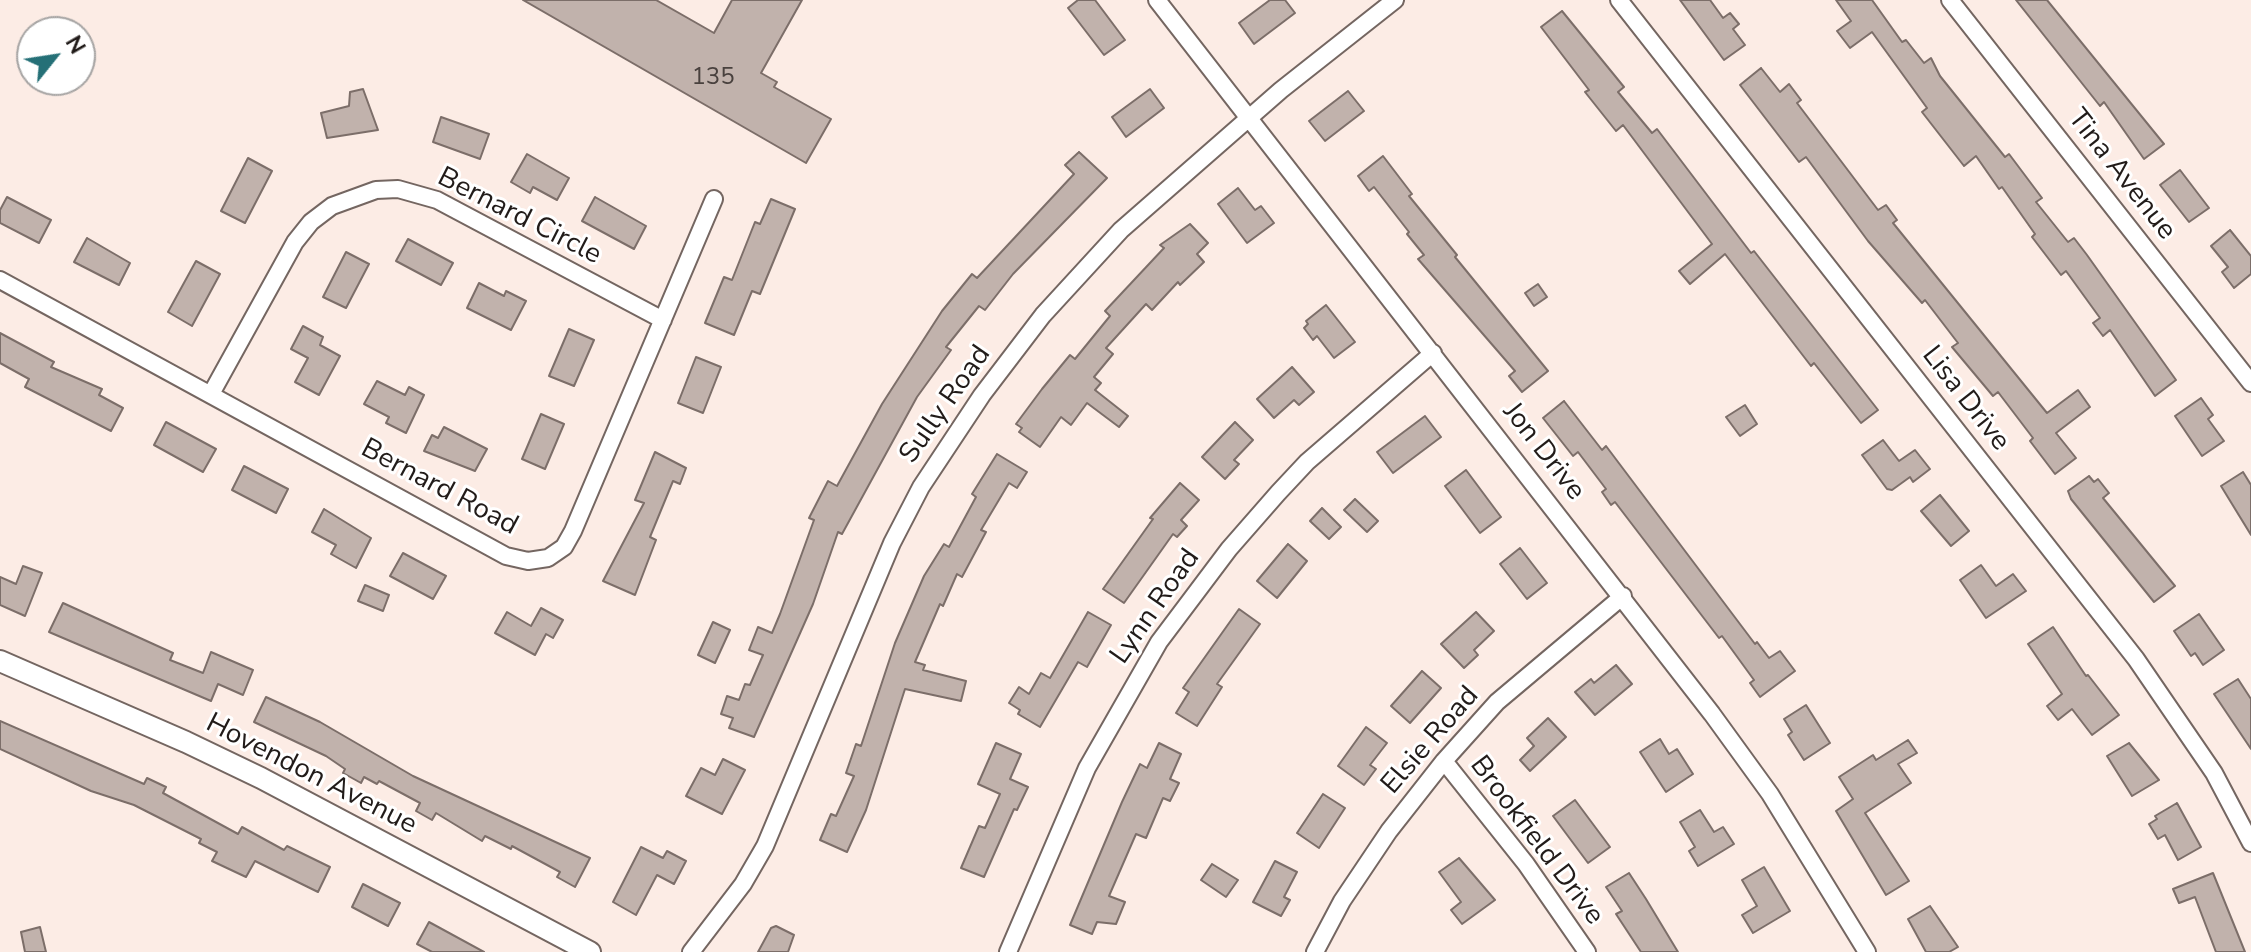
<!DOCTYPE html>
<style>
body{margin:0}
#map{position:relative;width:2251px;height:952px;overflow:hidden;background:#fcece5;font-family:"Nunito Sans",sans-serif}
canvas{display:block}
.north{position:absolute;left:16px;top:16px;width:80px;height:80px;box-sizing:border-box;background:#fff;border:2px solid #a6a4a3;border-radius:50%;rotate:60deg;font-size:22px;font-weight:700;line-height:32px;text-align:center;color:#211b19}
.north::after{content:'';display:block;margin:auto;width:28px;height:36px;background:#257077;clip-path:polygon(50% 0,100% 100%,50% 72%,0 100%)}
</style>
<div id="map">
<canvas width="2251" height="952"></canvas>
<div class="north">N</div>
</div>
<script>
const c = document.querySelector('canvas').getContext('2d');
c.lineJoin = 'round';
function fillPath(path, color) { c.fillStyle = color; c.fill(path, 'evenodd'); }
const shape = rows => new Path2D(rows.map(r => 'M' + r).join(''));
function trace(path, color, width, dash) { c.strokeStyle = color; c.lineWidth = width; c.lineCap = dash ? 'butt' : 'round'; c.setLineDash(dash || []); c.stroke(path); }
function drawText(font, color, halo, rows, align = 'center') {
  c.font = font + ' "Nunito Sans",sans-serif'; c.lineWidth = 6; c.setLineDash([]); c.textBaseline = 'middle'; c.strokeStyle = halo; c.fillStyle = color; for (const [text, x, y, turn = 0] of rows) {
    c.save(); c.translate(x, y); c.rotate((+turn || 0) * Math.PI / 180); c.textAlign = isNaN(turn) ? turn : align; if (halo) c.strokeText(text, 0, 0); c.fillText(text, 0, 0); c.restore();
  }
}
const building = shape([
 [523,0,656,0,714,33,732,0,802,0,761,73,777,82,774,87,831,119,806,163,523,0],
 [1078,0,1095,0,1125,40,1104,55,1068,8,1078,0],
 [1270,0,1285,0,1295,13,1254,44,1239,23,1270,0],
 [1680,0,1710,0,1723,18,1730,13,1739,24,1733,29,1745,45,1724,60,1680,0],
 [1836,0,1872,0,1902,42,1906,40,1924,63,1931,58,1940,76,2005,157,2009,154,2042,198,2036,202,2068,242,2074,238,2087,255,2176,380,2155,396,2110,330,2103,336,2093,323,2100,318,2066,271,2061,275,2032,237,2035,234,2002,187,1999,189,1976,156,1964,166,1922,112,1927,108,1872,32,1850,48,1837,31,1851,21,1836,0],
 [2016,0,2047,0,2164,144,2144,159,2104,102,2100,106,2016,0],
 [1562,11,1624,87,1618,92,1652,133,1657,129,1751,253,1754,251,1878,410,1861,423,1814,363,1811,366,1725,254,1690,284,1679,271,1712,244,1623,125,1616,131,1585,92,1589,90,1541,27,1562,11],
 [1761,68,1780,92,1789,84,1801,100,1797,103,1878,210,1886,205,1897,220,1893,223,2047,413,2078,390,2090,407,2056,433,2076,458,2055,474,2030,441,2033,438,1998,392,1993,396,1952,347,1958,343,1925,300,1922,303,1868,241,1806,157,1799,162,1740,85,1761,68],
 [363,89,378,130,327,138,321,113,349,106,350,92,363,89],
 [1150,89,1164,108,1126,137,1112,117,1150,89],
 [1348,91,1364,111,1325,141,1309,121,1348,91],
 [441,117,489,134,480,159,433,142,441,117],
 [1079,152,1107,178,1013,274,985,310,979,306,946,347,951,350,917,397,842,534,838,532,813,604,754,737,729,728,733,718,721,714,727,696,739,700,745,684,750,685,763,655,749,650,758,627,772,633,780,614,814,520,809,518,828,481,837,486,882,404,942,311,972,274,977,278,1074,174,1065,165,1079,152],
 [527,154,569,178,557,200,533,187,530,193,511,182,527,154],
 [1383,156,1412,194,1409,196,1457,255,1455,257,1548,371,1522,392,1509,376,1515,371,1418,259,1424,255,1407,234,1409,232,1374,187,1369,191,1358,176,1383,156],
 [248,158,272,171,245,223,221,211,248,158],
 [2180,170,2209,208,2189,222,2160,185,2180,170],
 [1238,188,1255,210,1261,206,1274,223,1247,243,1218,204,1238,188],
 [7,197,51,220,39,243,0,223,0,210,7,197],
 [595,197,646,226,634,249,582,221,595,197],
 [771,199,795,209,760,294,752,291,734,335,705,323,724,277,732,280,755,222,760,224,771,199],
 [1190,224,1208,243,1197,254,1204,262,1180,285,1178,282,1152,310,1146,304,1106,348,1113,354,1094,377,1101,383,1095,390,1128,416,1119,427,1087,403,1071,425,1061,417,1040,447,1019,432,1022,428,1016,424,1042,389,1070,355,1075,359,1110,316,1105,311,1164,248,1160,245,1190,224],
 [2230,230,2251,256,2251,274,2234,288,2222,272,2228,267,2211,246,2230,230],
 [87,238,130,263,119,285,74,262,87,238],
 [408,239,453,263,441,285,396,261,408,239],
 [346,252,369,264,346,308,323,297,346,252],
 [196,261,220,274,192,326,168,312,196,261],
 [479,283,504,296,506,291,526,301,511,330,467,308,479,283],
 [1538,284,1547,297,1534,306,1525,293,1538,284],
 [1326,305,1355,342,1334,358,1317,336,1313,340,1304,328,1308,324,1306,321,1326,305],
 [303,326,323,337,320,345,340,356,319,395,295,382,308,358,291,349,303,326],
 [569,329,594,340,574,386,549,376,569,329],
 [0,333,54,362,51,367,102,389,99,395,123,408,111,431,25,387,29,379,0,363,0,333],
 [696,357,721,367,703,413,678,403,696,357],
 [1292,367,1314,392,1299,405,1294,400,1274,418,1257,399,1292,367],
 [377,381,405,395,409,387,424,395,406,433,386,423,389,417,364,404,377,381],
 [2201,398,2213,415,2208,419,2224,441,2202,456,2175,416,2201,398],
 [1564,401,1602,450,1606,446,1755,644,1757,642,1769,658,1780,651,1795,671,1760,697,1750,683,1754,680,1722,636,1719,638,1615,502,1611,505,1602,492,1606,489,1578,452,1573,456,1543,418,1564,401],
 [1745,405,1757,424,1740,436,1726,417,1745,405],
 [541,414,564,424,545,469,522,459,541,414],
 [1425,416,1441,437,1393,473,1377,452,1425,416],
 [166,422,216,449,203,472,154,445,166,422],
 [1235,422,1253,440,1234,460,1239,464,1225,479,1202,457,1235,422],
 [444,427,487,449,475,471,424,451,432,435,438,438,444,427],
 [1883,440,1899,461,1915,450,1930,469,1913,482,1910,477,1892,490,1887,489,1862,455,1883,440],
 [655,452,686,468,680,484,673,481,650,537,656,540,635,595,603,581,644,503,635,500,655,452],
 [997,454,1027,472,1017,488,1009,483,981,530,986,532,962,577,957,574,943,606,940,604,915,662,925,665,923,670,966,681,961,701,905,689,866,810,847,852,820,840,831,814,836,816,854,776,846,773,856,744,861,746,895,643,924,576,944,544,949,547,976,497,972,494,997,454],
 [244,466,288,489,276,513,232,490,244,466],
 [1466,470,1501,517,1480,533,1445,486,1466,470],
 [2243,472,2251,485,2251,535,2221,486,2243,472],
 [2089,476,2094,482,2098,479,2109,493,2103,498,2175,586,2154,602,2071,499,2068,491,2089,476],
 [1180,483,1199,500,1181,520,1187,526,1177,537,1173,534,1124,603,1103,589,1153,519,1150,518,1180,483],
 [1940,495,1969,531,1951,546,1921,511,1940,495],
 [1355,499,1378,521,1367,532,1344,510,1355,499],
 [1322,508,1341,527,1329,539,1310,521,1322,508],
 [324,509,371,538,356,568,331,554,336,545,312,532,324,509],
 [1288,544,1307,561,1277,598,1257,581,1288,544],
 [1520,548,1547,583,1527,599,1500,564,1520,548],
 [403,553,446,576,433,599,390,576,403,553],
 [1981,565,1996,586,2013,574,2026,591,1986,618,1960,580,1981,565],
 [23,566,42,573,25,616,0,605,0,577,16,584,23,566],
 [365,585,389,595,383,611,358,601,365,585],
 [63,603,173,653,170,660,203,673,211,652,253,670,243,695,218,684,211,701,49,632,63,603],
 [541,608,563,620,553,638,546,634,535,655,495,633,507,612,531,626,541,608],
 [1239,609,1260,624,1217,684,1222,687,1197,726,1176,713,1189,692,1183,688,1239,609],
 [1088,612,1111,625,1087,667,1078,662,1040,727,1018,714,1020,710,1009,703,1019,687,1029,694,1041,673,1050,678,1088,612],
 [1476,612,1494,631,1474,650,1478,655,1464,668,1441,644,1476,612],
 [2199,614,2224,650,2203,665,2195,653,2191,656,2174,631,2199,614],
 [713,622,730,630,715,663,698,655,713,622],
 [2053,627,2086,676,2088,675,2119,715,2092,735,2072,709,2058,720,2047,706,2062,694,2028,644,2053,627],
 [1616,665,1632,684,1595,715,1575,692,1591,679,1594,683,1616,665],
 [1422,671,1441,688,1410,723,1391,706,1422,671],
 [2238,679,2251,699,2251,749,2214,694,2238,679],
 [266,697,320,722,413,776,590,858,575,887,557,877,560,872,512,846,511,849,485,836,482,841,436,813,432,820,416,811,420,803,379,781,377,784,364,777,361,783,343,773,345,769,326,756,254,722,266,697],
 [1806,705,1830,743,1804,760,1788,735,1792,732,1784,719,1806,705],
 [1548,718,1566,737,1530,771,1520,760,1534,746,1527,738,1548,718],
 [0,721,144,784,147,778,166,787,163,793,238,834,242,827,284,850,287,846,330,867,318,892,255,861,246,877,212,861,217,852,199,843,201,839,134,805,91,791,0,749,0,721],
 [1366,727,1387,743,1370,765,1376,769,1364,785,1338,766,1366,727],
 [1660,739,1669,754,1677,749,1693,774,1666,792,1640,752,1660,739],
 [1908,740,1917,753,1898,764,1911,783,1865,813,1909,881,1886,895,1836,811,1853,799,1839,777,1873,755,1876,760,1908,740],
 [996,743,1021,754,1010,779,1028,787,1017,810,1014,809,984,877,961,868,979,826,985,828,1000,794,978,784,996,743],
 [1159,743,1181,754,1170,779,1179,783,1170,801,1163,798,1146,838,1136,834,1109,896,1125,902,1116,924,1097,922,1092,934,1070,925,1122,802,1140,764,1147,768,1159,743],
 [2129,743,2159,780,2132,796,2107,756,2129,743],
 [723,759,745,770,722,814,686,796,701,768,715,775,723,759],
 [1323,794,1345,808,1319,848,1297,833,1323,794],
 [1575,800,1610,847,1588,863,1553,816,1575,800],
 [2177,803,2201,847,2178,860,2165,835,2158,839,2149,824,2157,819,2155,816,2177,803],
 [1700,810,1714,832,1723,827,1734,844,1698,866,1689,851,1695,847,1680,822,1700,810],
 [641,847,663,858,667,851,686,861,674,884,657,875,636,915,613,902,641,847],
 [1459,858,1495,900,1462,924,1451,910,1461,902,1439,872,1459,858],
 [1275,861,1297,872,1284,897,1290,900,1281,916,1253,902,1275,861],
 [1212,864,1238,880,1226,897,1201,880,1212,864],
 [1764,867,1790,911,1753,933,1742,915,1757,906,1742,880,1764,867],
 [1629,873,1646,899,1678,952,1641,952,1616,914,1622,911,1606,887,1629,873],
 [2213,873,2245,952,2216,952,2195,897,2179,903,2173,889,2213,873],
 [363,884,400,903,388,926,352,907,363,884],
 [1930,906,1958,947,1949,952,1926,952,1908,919,1930,906],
 [429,922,484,952,432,952,417,944,429,922],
 [776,926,794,935,788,952,758,952,771,928,776,926],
 [40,927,46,952,25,952,21,932,40,927]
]);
const minor = shape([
 [1157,0,1712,714,1770,794,1867,952],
 [1619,0,2136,659,2214,773,2251,843],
 [1950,0,2251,383],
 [0,280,506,556,528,561,548,558,564,547,573,531,714,199],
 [211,394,295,242,311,222,332,206,376,190,398,189,437,200,663,320],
 [1444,761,1526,864,1587,952],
 [691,952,743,884,765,846,892,543,921,487,982,395,1043,315,1121,230,1281,90,1395,0],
 [1008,952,1087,768,1159,642,1229,549,1278,493,1307,462,1433,353],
 [1315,952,1342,901,1389,831,1444,761,1497,702,1623,596]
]);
const tertiary = shape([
 [0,661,186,742,261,778,590,952]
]);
const numberNames = [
 ["135",713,78]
];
const streetNames = [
 ["Tina Avenue",2121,175,52],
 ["Bernard Circle",519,217,27],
 ["Lisa Drive",1965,399,52],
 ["Sully Road",946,405,-55],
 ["Jon Drive",1543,452,52],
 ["Bernard Road",439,488,28],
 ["Lynn Road",1156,607,-55],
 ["Elsie Road",1431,741,-49],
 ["Hovendon Avenue",311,775,27],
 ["Brookfield Drive",1536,841,53]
];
fillPath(building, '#c1b2ac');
trace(building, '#7c6e69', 2);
trace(minor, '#746661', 20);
trace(tertiary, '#746661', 24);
trace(minor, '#fff', 16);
trace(tertiary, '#fff', 20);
drawText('24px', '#49413e', null, numberNames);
drawText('28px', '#211b19', '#fff', streetNames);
</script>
